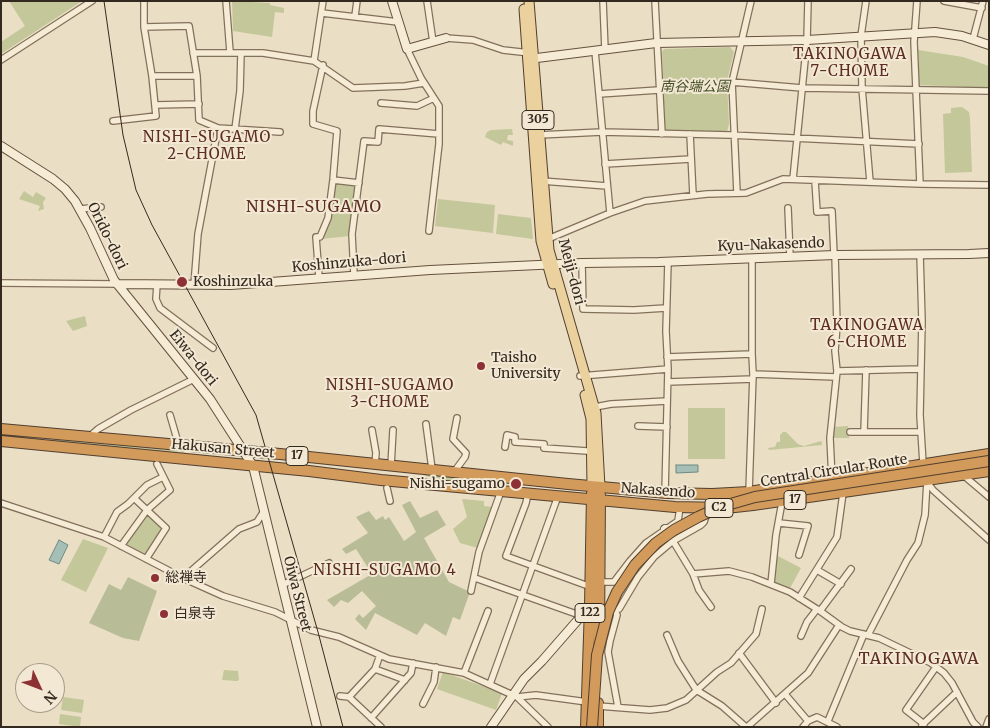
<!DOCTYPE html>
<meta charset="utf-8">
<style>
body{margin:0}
#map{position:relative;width:990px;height:728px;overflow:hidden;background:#eadec4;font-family:Merriweather,serif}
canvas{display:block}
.frame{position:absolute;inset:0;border:2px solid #34291f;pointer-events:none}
.north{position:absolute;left:15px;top:663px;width:50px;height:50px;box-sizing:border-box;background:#f2e8d3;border:1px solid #a69c8b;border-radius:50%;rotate:133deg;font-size:14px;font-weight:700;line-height:20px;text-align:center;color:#34291f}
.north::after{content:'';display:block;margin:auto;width:18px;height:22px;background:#8d3134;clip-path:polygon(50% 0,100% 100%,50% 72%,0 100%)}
</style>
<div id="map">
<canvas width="990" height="728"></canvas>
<div class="frame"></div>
<div class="north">N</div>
</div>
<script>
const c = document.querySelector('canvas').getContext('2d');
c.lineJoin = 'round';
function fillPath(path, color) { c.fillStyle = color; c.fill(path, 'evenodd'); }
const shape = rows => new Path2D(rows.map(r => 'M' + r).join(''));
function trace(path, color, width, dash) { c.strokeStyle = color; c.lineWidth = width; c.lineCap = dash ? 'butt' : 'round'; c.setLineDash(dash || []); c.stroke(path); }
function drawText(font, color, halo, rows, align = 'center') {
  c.font = font + ' Merriweather,"Noto Sans JP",serif'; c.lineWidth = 4; c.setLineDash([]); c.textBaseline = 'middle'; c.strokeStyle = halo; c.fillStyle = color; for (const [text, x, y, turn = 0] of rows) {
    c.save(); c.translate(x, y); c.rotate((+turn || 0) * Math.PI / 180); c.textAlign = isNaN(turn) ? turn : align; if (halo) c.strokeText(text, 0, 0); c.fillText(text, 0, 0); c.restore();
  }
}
const green = shape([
 [9,1,82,1,1,54,1,42,25,26],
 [232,1,270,3,270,5,284,8,284,13,275,12,272,37,233,31],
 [730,47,734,52,727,81,729,124,727,132,669,131,665,129,662,52,664,49],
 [918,50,963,57,989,66,989,88,919,85],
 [962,107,969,112,970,119,972,172,945,173,943,114,951,113,951,108],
 [512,129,513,135,508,135,507,140,513,141,513,146,503,142,501,145,485,137,487,132,491,130],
 [335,182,357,185,350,236,321,239],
 [24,191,33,197,36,192,46,198,43,202,44,209,38,211,40,206,19,199],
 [438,199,495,205,493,233,435,226],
 [498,214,531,218,533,239,496,234],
 [85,316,87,326,73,331,66,321],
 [688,408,725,408,725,459,688,459],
 [848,426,849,438,832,438,832,427],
 [783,432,786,432,798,444,804,446,821,441,822,443,822,445,769,450,768,448,775,447,777,442,780,442,780,435],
 [54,439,169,450,186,453,186,455,53,442],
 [424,473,456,476,487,482,486,484,439,480,423,475],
 [462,499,484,501,484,506,492,507,478,548,460,543,453,529,467,517],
 [145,515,149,515,163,528,146,557,124,545],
 [83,539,108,548,86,592,61,580],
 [776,555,801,568,789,590,772,582],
 [224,670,238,671,239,680,237,681,222,680],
 [443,672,502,693,496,710,437,689],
 [63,697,84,700,82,713,61,710],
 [60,714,81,717,80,727,59,724]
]);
const cemetery = shape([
 [410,501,420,518,437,510,446,525,424,538,449,582,470,592,460,620,453,617,446,636,425,623,417,635,375,613,366,630,355,619,359,614,363,618,376,606,362,591,348,603,341,600,334,607,327,600,372,574,356,549,346,554,342,549,368,533,356,517,369,511,376,520,383,516,385,520,389,517,404,541,416,532,402,505],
 [128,577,157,591,139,641,123,638,89,623,109,584,121,590]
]);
const water = shape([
 [676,465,698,465,698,472,676,473,676,465],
 [59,540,68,545,59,564,49,560,59,540]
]);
const street = shape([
 [226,1,230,52],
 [323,1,314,61,353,88,405,86,424,83],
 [427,1,433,42],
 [603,1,605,50],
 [655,1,662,134],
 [866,1,861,36,862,88,870,182],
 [917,1,914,42,920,184],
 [944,1,982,8],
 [322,13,398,22],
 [355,16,357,1],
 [144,27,189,26,197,76,199,120,218,128,280,132],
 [446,38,473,40,503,50,530,53],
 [973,39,983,1],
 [407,49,421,78,439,106,439,144,429,231],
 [595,51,610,213],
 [193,53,263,53,314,61],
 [1,60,92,1],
 [152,76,197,76],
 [732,82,802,88,989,91],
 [599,94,659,90],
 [381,103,417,106,434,98],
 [155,105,199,104],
 [113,121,156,116,152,76,144,27,144,1],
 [235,129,240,91,241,53],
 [690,134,693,195],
 [539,135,602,132,730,135,919,144],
 [605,164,691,159],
 [793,179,807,40,808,1],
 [333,180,359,183],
 [542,181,607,186],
 [815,181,817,212,832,211,834,255],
 [737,193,732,82,751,1],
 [788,208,790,257],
 [80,209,101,207],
 [548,239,610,213,645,201,707,194,746,193,783,179,920,184,989,185],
 [920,254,922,321,920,415,923,464],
 [582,263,583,309,634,310,666,308],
 [354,275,352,234,364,141,378,142,379,129,439,134],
 [319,277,316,237,320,237,328,218,333,180,337,131,313,124,313,111,323,65],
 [1,283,117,284],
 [157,284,156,299,160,308,213,348],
 [194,285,198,234,218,128],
 [667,357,752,354],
 [837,371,920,369],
 [753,374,836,377],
 [580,376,668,369],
 [668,382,753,379],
 [595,407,611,404,667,401],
 [170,415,179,446],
 [426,424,432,469],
 [638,426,667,427],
 [372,430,376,453,375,464],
 [850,432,920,432],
 [864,432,866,370],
 [90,436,98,429,131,410,194,379],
 [505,447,507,435,515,437,515,442,544,444,544,448,587,451],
 [391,466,393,430],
 [454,472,465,457,466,453,453,439,457,418],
 [963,475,989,497],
 [832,479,830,438,837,371,835,351,837,325,835,255],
 [928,483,933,490,989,540],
 [387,488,390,501],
 [749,492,753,374,752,354,752,258],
 [528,493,526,503,506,556,591,587],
 [665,493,668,369,666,331,668,262],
 [134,498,166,528,146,559],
 [1,503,104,537,183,578,223,596,275,612,311,630,339,637,389,659,464,673,517,697,536,695,587,702],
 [779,523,808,526,799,555],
 [104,537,117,512,128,504,147,485,163,477],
 [673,541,693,574,699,590,711,607],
 [121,546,147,510,170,490,157,464],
 [817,570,841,584],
 [693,574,729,571,752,577,790,592,820,611,842,627,850,631,879,638,931,663,944,673,952,683,973,722,978,727],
 [183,578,239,529,257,522,264,511],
 [475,578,582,616],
 [599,582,614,582,617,578,630,561,646,543,678,521,680,507],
 [771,584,776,535,782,502],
 [282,585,329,563],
 [471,591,479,552,501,491],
 [799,598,837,537,843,493],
 [615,610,617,615,610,641,608,652,618,707],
 [607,611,619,609,638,577,654,557,673,541,701,525,704,522,707,513],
 [820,611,851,569],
 [667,635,678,661,697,691],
 [868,635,907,560,918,543,925,515,927,481],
 [801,636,807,622,817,609],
 [739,653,776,703],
 [375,669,405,680],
 [464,673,488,611],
 [490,684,558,496],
 [698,691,722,706,746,727],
 [785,694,808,721],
 [340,696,349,697,381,727],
 [349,697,375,669,380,655],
 [517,697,548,727],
 [423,704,434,682,436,667],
 [598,706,650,710,667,708,686,700,717,672,731,663,756,634,762,609],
 [371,718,411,673,413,663],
 [828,721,864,634],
 [924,724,906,710,936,667],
 [922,725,957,692],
 [747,727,808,673,839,625],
 [803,727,808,721,817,717,837,727],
 [986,727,989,719]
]);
const secondary = shape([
 [392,1,407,49,446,38],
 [529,59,656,43,807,40,935,32,962,36,989,45],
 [1,146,53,179,65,189,75,201,90,228,114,280,210,399,253,466,317,727],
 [117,284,231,285,430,270,582,263,659,262,835,255,969,254,989,253],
 [665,529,673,541],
 [491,727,524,679,542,661,590,606]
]);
const primary = shape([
 [529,1,549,250,596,413,600,487],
 [524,9,541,241,553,284],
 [585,395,591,419,592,486]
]);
const highway = shape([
 [1,429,280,454,568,484,667,493,712,494,749,492,989,454],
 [1,441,309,471,381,480,675,507,726,508,753,505,989,471],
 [599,641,600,495],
 [586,727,590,606,592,493],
 [598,727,598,703]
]);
const tram = shape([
 [104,1,123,135,136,190,152,225,256,415,318,632,343,727]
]);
const highwayBridge = shape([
 [592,727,597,655,608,612,617,592,635,565,656,543,674,530,698,517,720,507,755,497,989,461]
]);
const markers = [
 [182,282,6,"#8d3134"],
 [481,366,5,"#8d3134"],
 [516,484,6,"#8d3134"],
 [155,578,5,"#8d3134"],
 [164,614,5,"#8d3134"]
];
const shields = [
 [538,120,32],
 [297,456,22],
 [795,500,22],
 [719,508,28],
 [590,613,30]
];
const shieldNames = [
 ["305",538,120],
 ["17",297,456],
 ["17",795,500],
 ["C2",719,508],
 ["122",590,613]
];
const parkNames = [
 ["南谷端公園",695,87]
];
const streetNames = [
 ["Orido-dori",107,236,64],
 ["Kyu-Nakasendo",771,245,-2],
 ["Koshinzuka-dori",349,263,-5],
 ["Meiji-dori",571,272,75],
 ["Eiwa-dori",193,358,51],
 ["Hakusan Street",223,449,5],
 ["Central Circular Route",834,471,-9],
 ["Nakasendo",658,491,4],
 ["Oiwa Street",297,594,76]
];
const poiNames = [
 ["Koshinzuka",193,282],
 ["Taisho",491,358],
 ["University",491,374],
 ["Nishi-sugamo",505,484,"right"],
 ["総禅寺",165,578],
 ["白泉寺",174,614]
];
const neighbourhoodNames = [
 ["TAKINOGAWA",850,55],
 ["7-CHOME",850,72],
 ["NISHI-SUGAMO",207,138],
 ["2-CHOME",207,155],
 ["TAKINOGAWA",867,326],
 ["6-CHOME",867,343],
 ["NISHI-SUGAMO",390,386],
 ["3-CHOME",390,403],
 ["NISHI-SUGAMO 4",385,571]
];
const quarterNames = [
 ["NISHI-SUGAMO",314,207],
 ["TAKINOGAWA",919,659]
];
fillPath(green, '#c3c799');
fillPath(cemetery, '#b9bd97');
fillPath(water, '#a5beb6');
trace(water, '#6d8b83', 1);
trace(street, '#83705c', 8);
trace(secondary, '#65513f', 10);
trace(primary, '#513f30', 11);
trace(highway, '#513f30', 12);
trace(street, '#f6ecd6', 5.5);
trace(secondary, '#f6ecd6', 8);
trace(primary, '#ebd19e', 9);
trace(highway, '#d39b5b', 10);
trace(tram, '#34291f', 1);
trace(highwayBridge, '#513f30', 12, []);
trace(highwayBridge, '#d39b5b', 10);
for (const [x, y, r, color] of markers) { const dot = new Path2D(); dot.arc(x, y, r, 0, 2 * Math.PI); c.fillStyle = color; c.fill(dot); trace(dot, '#f2e8d3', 2); }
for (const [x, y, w] of shields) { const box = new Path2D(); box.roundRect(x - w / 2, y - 9.5, w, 19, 4); c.fillStyle = '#f2e8d3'; c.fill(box); trace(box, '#34291f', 1); }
drawText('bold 12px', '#34291f', null, shieldNames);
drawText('italic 14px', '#464f27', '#f2e8d3', parkNames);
drawText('14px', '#34291f', '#f2e8d3', streetNames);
drawText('14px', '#34291f', '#f2e8d3', poiNames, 'left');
c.letterSpacing = '1px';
drawText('15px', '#5d2d22', '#f2e8d3', neighbourhoodNames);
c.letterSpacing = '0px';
c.letterSpacing = '1px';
drawText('16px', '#5d2d22', '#f2e8d3', quarterNames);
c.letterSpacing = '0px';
</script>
